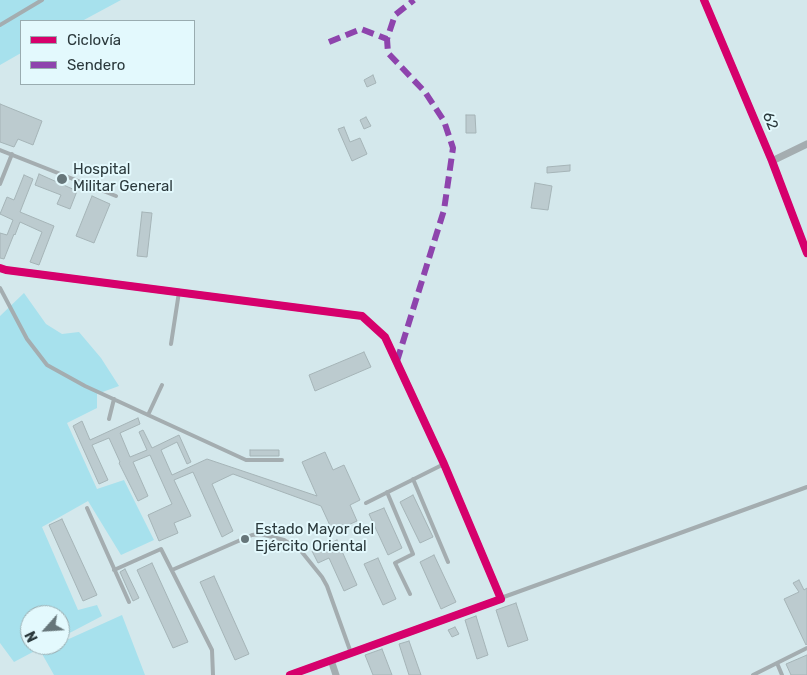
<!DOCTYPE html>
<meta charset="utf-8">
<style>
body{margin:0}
#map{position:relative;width:807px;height:675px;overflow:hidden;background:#d4e8ec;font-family:Rubik,sans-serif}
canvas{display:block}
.legend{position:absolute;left:20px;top:20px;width:175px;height:65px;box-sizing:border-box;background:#e3f9fd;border:1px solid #99acb0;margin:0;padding:6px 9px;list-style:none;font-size:15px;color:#2b393c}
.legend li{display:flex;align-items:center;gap:10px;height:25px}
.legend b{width:25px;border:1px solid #99acb0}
.north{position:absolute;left:20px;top:605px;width:50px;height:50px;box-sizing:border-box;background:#e3f9fd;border:1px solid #99acb0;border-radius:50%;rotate:244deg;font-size:14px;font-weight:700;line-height:20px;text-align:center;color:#2b393c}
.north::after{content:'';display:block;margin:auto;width:18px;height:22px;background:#66767a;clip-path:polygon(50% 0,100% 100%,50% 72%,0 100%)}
</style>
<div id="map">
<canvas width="807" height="675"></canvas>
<ul class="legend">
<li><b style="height:6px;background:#d6006c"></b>Ciclovía</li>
<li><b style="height:6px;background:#8e44ad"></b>Sendero</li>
</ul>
<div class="north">N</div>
</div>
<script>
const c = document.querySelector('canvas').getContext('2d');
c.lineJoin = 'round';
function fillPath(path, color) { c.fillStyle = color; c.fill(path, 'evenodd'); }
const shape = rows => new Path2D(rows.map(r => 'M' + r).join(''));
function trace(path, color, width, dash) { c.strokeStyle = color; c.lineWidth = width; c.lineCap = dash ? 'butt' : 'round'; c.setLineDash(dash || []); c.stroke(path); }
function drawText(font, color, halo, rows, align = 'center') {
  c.font = font + ' Rubik,sans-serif'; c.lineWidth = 4; c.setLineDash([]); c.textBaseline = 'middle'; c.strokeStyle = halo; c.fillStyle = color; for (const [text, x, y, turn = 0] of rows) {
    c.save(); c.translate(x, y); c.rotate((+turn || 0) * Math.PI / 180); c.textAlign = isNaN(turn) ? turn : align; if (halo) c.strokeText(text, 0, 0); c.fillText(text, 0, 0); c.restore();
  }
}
const green = shape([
 [0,0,121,0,82,21,21,21,21,53,0,65],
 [24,293,46,324,62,334,79,332,101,358,119,386,97,394,97,408,67,423,97,489,124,480,154,540,121,555,88,501,42,527,78,610,97,605,102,616,60,638,60,615,30,615,30,645,46,645,14,662,0,643,0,316],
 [122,615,145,675,54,675,41,652,56,645,60,645,60,643]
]);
const building = shape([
 [373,75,376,83,367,87,364,80,373,75],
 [0,104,42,121,33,145,18,139,14,147,0,142,0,104],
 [466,115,475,115,476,133,466,133,466,115],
 [366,117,371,126,364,129,360,120,366,117],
 [344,127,350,142,360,138,367,154,352,161,338,129,344,127],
 [570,165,570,171,547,173,547,167,570,165],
 [39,174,77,191,70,209,57,204,61,195,35,185,39,174],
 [24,175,33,179,20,212,54,226,39,265,30,262,42,232,20,222,15,235,14,234,4,259,0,258,0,233,7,235,13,220,0,214,7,197,14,200,24,175],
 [535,183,552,186,548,210,531,208,535,183],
 [92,196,110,204,94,243,76,236,92,196],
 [142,212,152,213,147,257,137,256,142,212],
 [364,352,371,367,315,391,309,375,364,352],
 [138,418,140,424,120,433,130,457,147,450,139,432,143,430,152,448,179,435,191,462,187,464,177,442,161,450,172,475,207,459,317,496,302,462,325,452,333,470,344,465,360,500,350,505,357,521,333,532,321,506,233,474,212,484,233,531,222,537,193,472,174,480,191,516,174,523,178,533,159,541,148,515,172,504,150,455,133,462,148,496,138,501,119,463,120,462,109,438,92,445,108,480,99,484,73,426,82,421,90,440,138,418],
 [250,450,279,450,279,456,250,456,250,450],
 [413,495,433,537,420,543,400,502,413,495],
 [384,508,402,548,388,555,369,514,384,508],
 [62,519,97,595,83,601,49,525,62,519],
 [337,540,357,585,344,591,329,558,318,563,312,551,337,540],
 [434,555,456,602,441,609,420,562,434,555],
 [378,558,396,599,383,605,364,564,378,558],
 [152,563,188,642,173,648,137,570,152,563],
 [125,569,139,598,133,601,120,572,125,569],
 [214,576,249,654,235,660,200,582,214,576],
 [799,580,804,590,807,588,807,644,806,645,784,599,799,592,793,583,799,580],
 [516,603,528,640,508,647,496,610,516,603],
 [476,616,488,655,477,659,465,620,476,616],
 [455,627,459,634,452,637,448,630,455,627],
 [409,641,421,675,409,675,399,644,409,641],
 [382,649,392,675,373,675,365,655,382,649],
 [807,655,807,675,791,675,786,664,807,655]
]);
const service = shape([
 [0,25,42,0],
 [0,150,116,196],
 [0,184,12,154],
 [0,288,27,339,47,365,85,386,246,460,282,460],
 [171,344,179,292],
 [148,415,162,385],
 [109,419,114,399],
 [413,479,448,562],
 [387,492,413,554,395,563,410,594],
 [366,503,444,464],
 [87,508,129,602],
 [114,570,161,549,212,650,213,675],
 [172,570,252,535,261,534,284,540,301,551,322,577,327,586,351,653],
 [501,598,807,487],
 [753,675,777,663],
 [782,675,777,663,807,648]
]);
const minor = shape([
 [704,0,772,161,807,253],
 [772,161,807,144],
 [0,268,6,270,362,316,385,337,444,464,501,599,290,675],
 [331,660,336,675]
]);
const quiet = shape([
 [329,42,361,29,387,39],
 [397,361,444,210,453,148,444,121,425,92,388,53,387,39,395,15,414,0]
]);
const cycleway = shape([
 [704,0,772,161,807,253],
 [0,268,6,270,362,316,385,337,444,464,501,599,290,675]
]);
const markers = [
 [62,179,6,"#66767a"],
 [245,539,5,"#66767a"]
];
const streetNames = [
 ["62",770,121,67]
];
const poiNames = [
 ["Hospital",73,170],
 ["Militar General",73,187],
 ["Estado Mayor del",255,530],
 ["Ejército Oriental",255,547]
];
fillPath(green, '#a7e1ed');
fillPath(building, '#bccbcf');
trace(building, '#a5b4b7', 1);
trace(service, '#a4adb0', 4);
trace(minor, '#a4adb0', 7);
trace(quiet, '#8e44ad', 6, [12, 6]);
trace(cycleway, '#d6006c', 8);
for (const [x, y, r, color] of markers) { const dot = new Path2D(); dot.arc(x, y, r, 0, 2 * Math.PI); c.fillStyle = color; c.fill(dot); trace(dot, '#e3f9fd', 2); }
drawText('15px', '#2b393c', '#e3f9fd', streetNames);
drawText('15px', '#2b393c', '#e3f9fd', poiNames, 'left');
</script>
